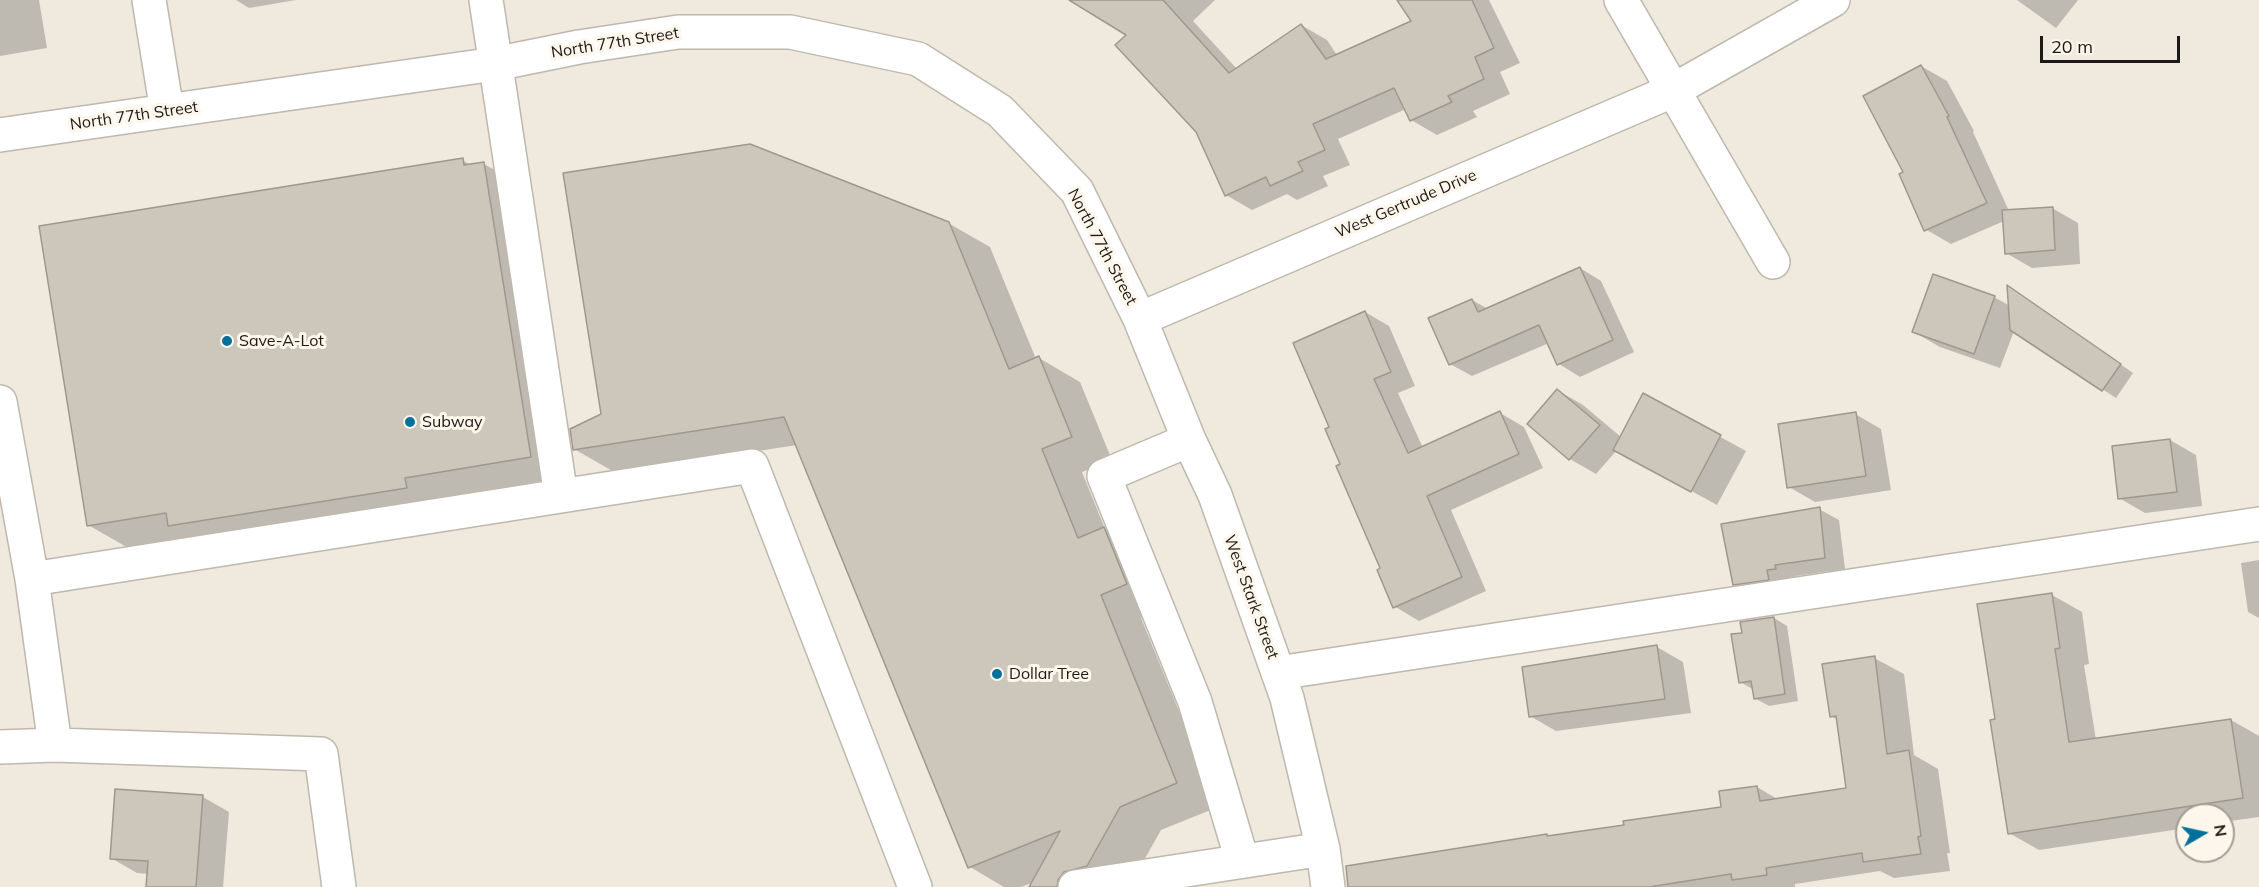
<!DOCTYPE html>
<style>
body{margin:0}
#map{position:relative;width:2259px;height:887px;overflow:hidden;background:#efe9de;font-family:Mulish,sans-serif}
canvas{display:block}
.north{position:absolute;left:2175px;top:803px;width:60px;height:60px;box-sizing:border-box;background:#fcf6eb;border:2px solid #a29e96;border-radius:50%;rotate:81deg;font-size:16px;font-weight:700;line-height:24px;text-align:center;color:#1c1a16}
.north::after{content:'';display:block;margin:auto;width:21px;height:27px;background:#02709c;clip-path:polygon(50% 0,100% 100%,50% 72%,0 100%)}
.scale{position:absolute;left:2040px;top:36px;width:140px;height:27px;box-sizing:border-box;border:3px solid #1c1a16;border-top:0;padding-left:8px;font-size:18px;line-height:21px;white-space:nowrap;color:#1c1a16;-webkit-text-stroke:4px #fcf6eb;paint-order:stroke}
</style>
<div id="map">
<canvas width="2259" height="887"></canvas>
<div class="north">N</div>
<div class="scale">20 m</div>
</div>
<script>
const c = document.querySelector('canvas').getContext('2d');
c.lineJoin = 'round';
function fillPath(path, color) { c.fillStyle = color; c.fill(path, 'evenodd'); }
const shape = rows => new Path2D(rows.map(r => 'M' + r).join(''));
function trace(path, color, width, dash) { c.strokeStyle = color; c.lineWidth = width; c.lineCap = dash ? 'butt' : 'round'; c.setLineDash(dash || []); c.stroke(path); }
function drawText(font, color, halo, rows, align = 'center') {
  c.font = font + ' Mulish,sans-serif'; c.lineWidth = 6; c.setLineDash([]); c.textBaseline = 'middle'; c.strokeStyle = halo; c.fillStyle = color; for (const [text, x, y, turn = 0] of rows) {
    c.save(); c.translate(x, y); c.rotate((+turn || 0) * Math.PI / 180); c.textAlign = isNaN(turn) ? turn : align; if (halo) c.strokeText(text, 0, 0); c.fillText(text, 0, 0); c.restore();
  }
}
const shadow = shape([
 [0,0,39,0,47,48,0,56],
 [236,0,296,0,249,8],
 [1071,0,1215,0,1193,21,1237,69,1301,25,1327,40,1337,55,1413,21,1399,0,1489,0,1520,63,1500,72,1510,94,1473,111,1477,117,1437,135,1411,120,1406,109,1338,139,1350,165,1323,176,1328,186,1297,200,1287,194,1252,210,1226,195,1197,131,1128,35],
 [2017,0,2078,0,2056,28],
 [1921,66,1947,81,1974,131,1973,132,2009,211,2052,208,2078,223,2080,264,2032,268,2006,253,2004,221,1951,244,1925,229,1905,173],
 [462,160,472,166,484,164,528,189,574,482,132,550,88,525],
 [948,223,990,247,1036,359,1039,358,1080,382,1112,460,1082,472,1105,529,1146,553,1168,608,1141,618,1218,807,1161,830,1129,887,1031,887,1034,882,1021,887,1004,887,970,867,797,445,616,473,574,449,602,414],
 [1580,268,1601,281,1634,352,1580,377,1559,364,1549,343,1472,376,1450,364,1472,300,1488,309],
 [2021,295,2133,373,2116,398,2014,331,2000,368,1940,347,1914,332,1994,297,2010,306],
 [1365,312,1389,326,1415,386,1398,393,1423,448,1500,413,1524,427,1543,468,1451,510,1486,591,1419,621,1394,606,1342,465,1331,428],
 [1557,390,1583,405,1621,437,1644,395,1746,451,1717,505,1617,450,1596,474,1570,459,1529,424],
 [1855,414,1881,429,1891,490,1815,502,1789,487],
 [2170,440,2196,455,2202,506,2145,513,2119,498],
 [1819,509,1839,520,1845,569,1795,576,1795,580,1754,596,1734,584],
 [2259,560,2259,618,2248,612,2241,563],
 [2052,595,2082,612,2089,664,2084,665,2096,740,2231,720,2259,736,2259,817,2223,822,2223,815,2187,815,2187,828,2039,850,2009,833,1997,720],
 [1774,618,1787,626,1798,701,1769,706,1756,699,1754,690,1740,682,1744,634],
 [1657,647,1683,662,1691,713,1556,731,1530,716],
 [1874,658,1904,674,1914,755,1938,769,1950,853,1947,853,1950,871,1894,878,1880,871,1795,884,1795,887,1418,887,1546,835,1549,837,1625,826,1723,808,1757,787,1779,800,1848,789,1838,720,1831,716],
 [203,797,229,812,223,887,148,887,149,874,137,873,111,858]
]);
const building = shape([
 [1069,0,1163,0,1229,73,1301,24,1326,59,1411,21,1397,0,1472,0,1494,48,1475,57,1484,79,1448,96,1452,102,1410,121,1394,88,1313,124,1325,150,1298,162,1303,171,1270,186,1266,177,1225,196,1196,132,1115,45,1126,35,1069,0],
 [1921,65,1949,116,1947,117,1987,203,1924,231,1899,174,1903,172,1863,96,1921,65],
 [750,144,949,222,1009,369,1039,356,1072,437,1042,449,1078,538,1104,527,1127,584,1101,595,1177,783,1120,807,1087,866,1064,872,1058,880,1057,887,1029,887,1060,831,968,868,784,417,573,450,570,429,601,414,563,173,750,144],
 [463,158,464,165,484,162,531,457,405,478,407,488,168,526,166,513,87,526,39,226,463,158],
 [2053,207,2055,250,2005,254,2002,210,2053,207],
 [1580,267,1613,340,1557,365,1539,325,1449,365,1428,318,1472,299,1478,312,1580,267],
 [1933,274,1995,296,1974,354,1912,332,1933,274],
 [2007,285,2121,364,2102,391,2010,330,2007,285],
 [1365,311,1391,372,1374,379,1408,453,1500,411,1519,454,1427,496,1462,577,1393,608,1377,570,1380,568,1336,466,1340,464,1325,429,1329,427,1293,343,1365,311],
 [1557,389,1600,425,1569,460,1527,424,1557,389],
 [1643,393,1721,435,1691,492,1613,450,1643,393],
 [1856,412,1866,476,1787,488,1778,424,1856,412],
 [2170,439,2177,492,2118,499,2112,446,2170,439],
 [1820,507,1825,558,1775,565,1776,569,1767,570,1769,580,1733,585,1721,524,1820,507],
 [2052,593,2060,648,2055,649,2069,742,2231,719,2243,798,2008,834,1990,720,1995,719,1977,604,2052,593],
 [1774,617,1785,694,1754,699,1751,681,1739,683,1731,634,1742,633,1740,622,1774,617],
 [1657,645,1665,699,1529,717,1522,667,1657,645],
 [1875,656,1887,754,1909,750,1921,836,1918,837,1921,854,1863,862,1862,853,1766,868,1767,875,1732,880,1731,874,1649,887,1348,887,1346,866,1547,834,1547,836,1624,825,1623,821,1721,807,1719,791,1757,786,1760,801,1846,788,1836,716,1830,717,1822,664,1875,656],
 [115,789,203,795,196,887,146,887,148,861,110,859,115,789]
]);
const minor = shape([
 [149,0,167,111],
 [486,0,561,496],
 [1621,0,1773,262],
 [0,135,495,64,579,47,678,32,790,32,918,59,1000,111,1077,191,1140,319,1189,440,1215,495,1287,698,1323,849,1328,887],
 [1140,319,1672,91,1833,0],
 [0,402,32,579,752,466,915,887],
 [1189,440,1104,476,1195,702,1242,860],
 [32,579,55,745],
 [1278,673,2259,524],
 [0,747,55,745,321,754,339,887],
 [1075,887,1323,849]
]);
const markers = [
 [227,341,6,"#02709c"],
 [410,422,6,"#02709c"],
 [997,674,6,"#02709c"]
];
const streetNames = [
 ["North 77th Street",615,43,-9],
 ["North 77th Street",134,116,-8],
 ["West Gertrude Drive",1406,204,-23],
 ["North 77th Street",1102,247,62],
 ["West Stark Street",1251,597,70]
];
const poiNames = [
 ["Save-A-Lot",239,341],
 ["Subway",422,422],
 ["Dollar Tree",1009,674]
];
fillPath(shadow, '#0003');
fillPath(building, '#ccc6bb');
trace(building, '#9d988d', 1.5);
trace(minor, '#beb8ad', 36);
trace(minor, '#fff', 33);
for (const [x, y, r, color] of markers) { const dot = new Path2D(); dot.arc(x, y, r, 0, 2 * Math.PI); c.fillStyle = color; c.fill(dot); trace(dot, '#fcf6eb', 2); }
drawText('16px', '#1c1a16', '#fcf6eb', streetNames);
drawText('16px', '#1c1a16', '#fcf6eb', poiNames, 'left');
</script>
